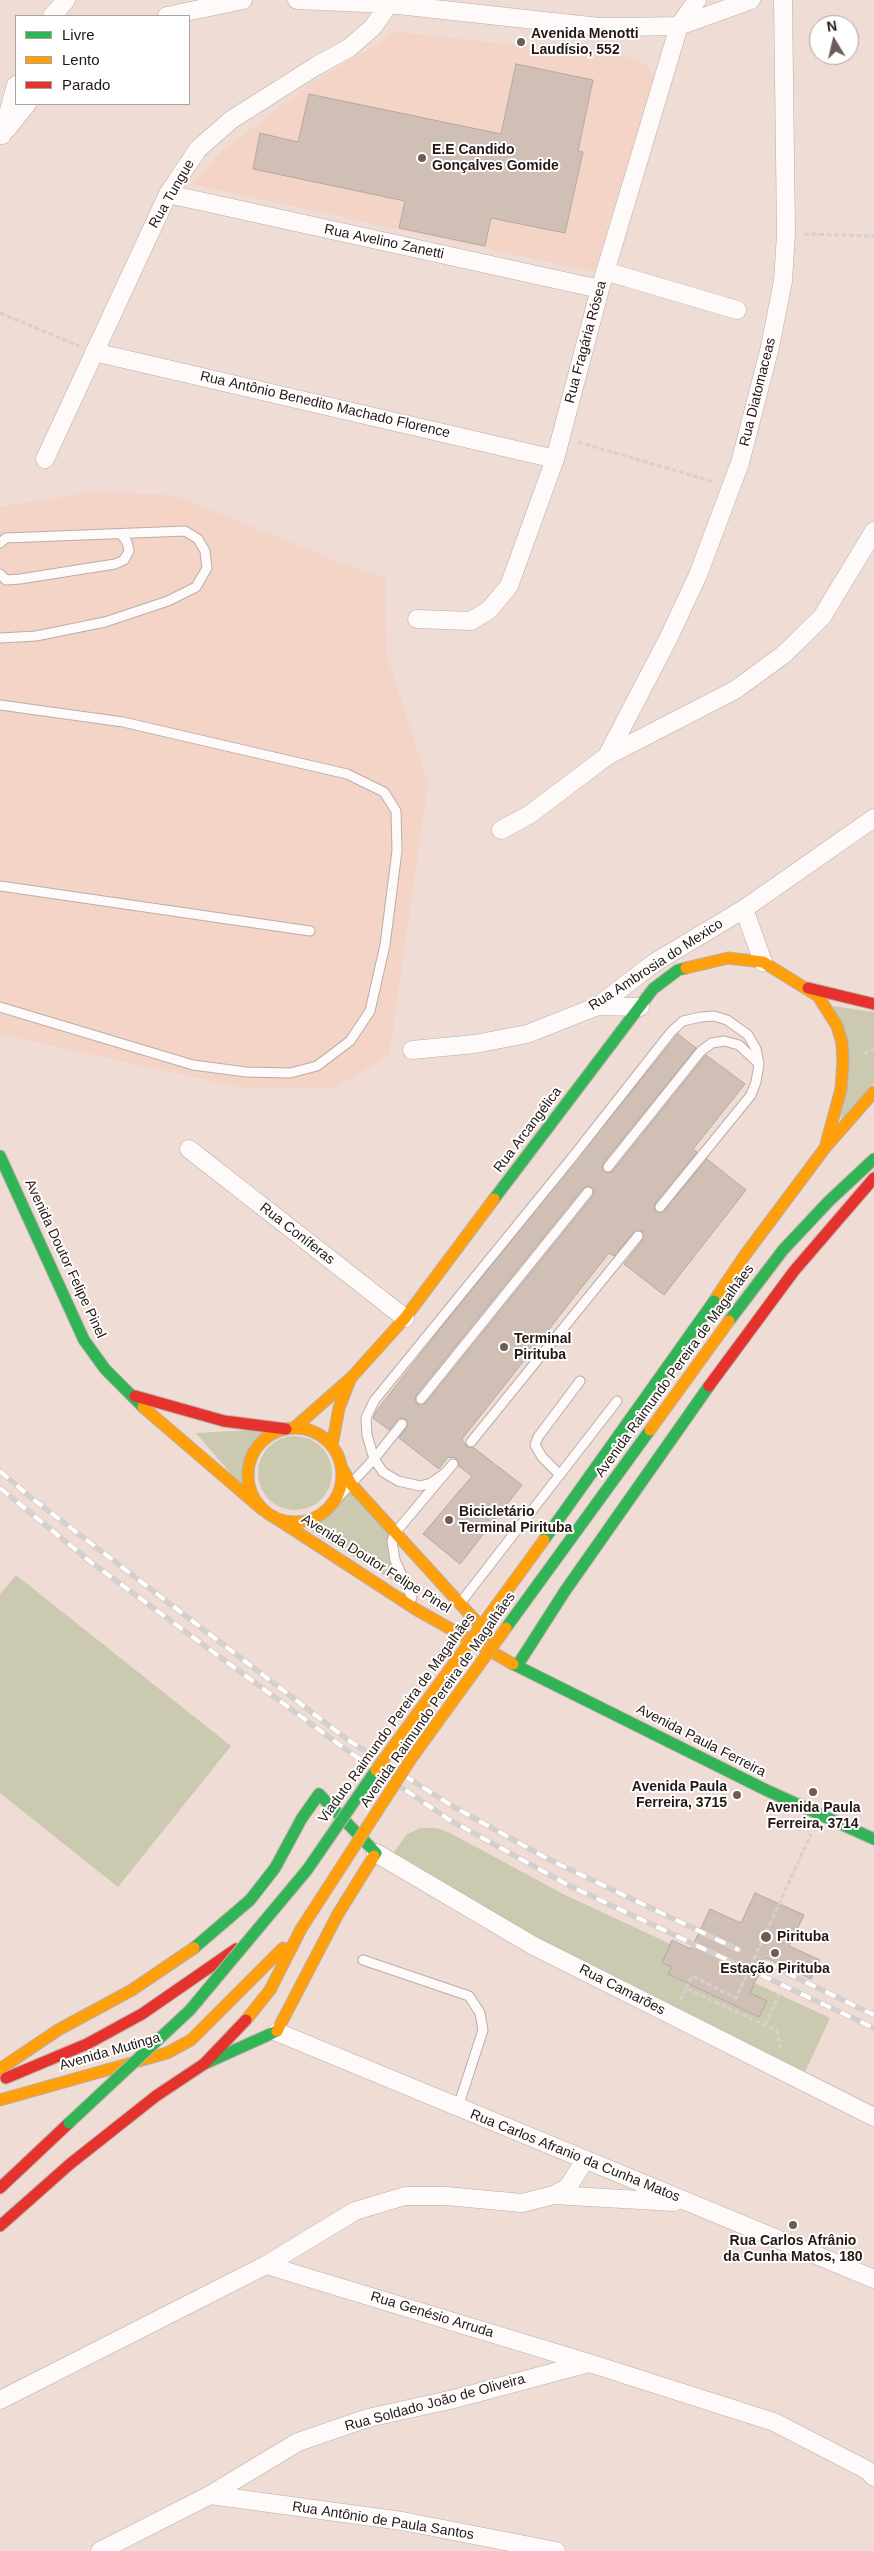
<!DOCTYPE html>
<meta charset="utf-8">
<style>
body{margin:0}
#map{position:relative;width:874px;height:2551px;overflow:hidden;background:#efdcd4;font-family:Helvetica,sans-serif}
canvas{display:block}
.legend{position:absolute;left:15px;top:15px;width:175px;height:90px;box-sizing:border-box;background:#fff;border:1px solid #a7a3a1;margin:0;padding:6px 9px;list-style:none;font-size:15px;color:#241813}
.legend li{display:flex;align-items:center;gap:10px;height:25px}
.legend b{width:25px;border:1px solid #a7a3a1}
.north{position:absolute;left:809px;top:15px;width:50px;height:50px;box-sizing:border-box;background:#fff;border:1px solid #a7a3a1;border-radius:50%;rotate:351deg;font-size:14px;font-weight:700;line-height:20px;text-align:center;color:#241813}
.north::after{content:'';display:block;margin:auto;width:18px;height:22px;background:#6b5d57;clip-path:polygon(50% 0,100% 100%,50% 72%,0 100%)}
</style>
<div id="map">
<canvas width="874" height="2551"></canvas>
<ul class="legend">
<li><b style="height:6px;background:#30b455"></b>Livre</li>
<li><b style="height:6px;background:#ff9f0a"></b>Lento</li>
<li><b style="height:6px;background:#e5322d"></b>Parado</li>
</ul>
<div class="north">N</div>
</div>
<script>
const c = document.querySelector('canvas').getContext('2d');
c.lineJoin = 'round';
function fillPath(path, color) { c.fillStyle = color; c.fill(path, 'evenodd'); }
const shape = rows => new Path2D(rows.map(r => 'M' + r).join(''));
function trace(path, color, width, dash) { c.strokeStyle = color; c.lineWidth = width; c.lineCap = dash ? 'butt' : 'round'; c.setLineDash(dash || []); c.stroke(path); }
function drawText(font, color, halo, rows, align = 'center') {
  c.font = font + ' Helvetica,sans-serif'; c.lineWidth = 4; c.setLineDash([]); c.textBaseline = 'middle'; c.strokeStyle = halo; c.fillStyle = color; for (const [text, x, y, turn = 0] of rows) {
    c.save(); c.translate(x, y); c.rotate((+turn || 0) * Math.PI / 180); c.textAlign = isNaN(turn) ? turn : align; if (halo) c.strokeText(text, 0, 0); c.fillText(text, 0, 0); c.restore();
  }
}
const built = shape([
 [397,32,632,58,645,64,654,77,594,272,192,184,223,150,262,121,315,81],
 [93,492,173,495,359,570,385,577,387,656,428,783,389,1055,337,1087,243,1088,0,1034,0,507]
]);
const green = shape([
 [833,1006,874,1012,874,1083,841,1121],
 [271,1429,254,1443,245,1459,242,1479,246,1491,196,1433],
 '258 1473a37 37 0 1 1 74 0a37 37 0 1 1-74 0Z',
 [351,1488,391,1535,392,1560,400,1583,407,1589,301,1525,315,1522,328,1514],
 [16,1575,231,1746,118,1887,0,1793,0,1594],
 [420,1828,436,1828,450,1833,565,1895,830,2018,805,2072,535,1936,390,1858,406,1835]
]);
const building = shape([
 [516,64,593,80,578,151,583,152,565,233,491,218,485,246,399,228,405,201,253,169,260,133,298,142,309,94,501,134,516,64],
 [678,1034,696,1048,603,1163,602,1170,608,1173,613,1171,706,1055,745,1084,693,1149,697,1152,655,1203,654,1209,659,1213,664,1211,707,1159,746,1190,664,1295,624,1264,643,1240,642,1231,634,1232,614,1256,609,1253,462,1439,467,1447,474,1448,522,1485,460,1564,423,1534,472,1476,459,1466,459,1461,455,1458,448,1457,439,1469,399,1438,408,1425,405,1419,399,1418,389,1430,373,1418,377,1410,445,1323,678,1034],
 [588,1186,594,1189,593,1196,426,1403,417,1404,415,1401,416,1395,583,1188,588,1186],
 [755,1893,804,1915,789,1946,820,1960,811,1979,766,1958,750,1993,767,2001,759,2017,668,1974,672,1967,662,1963,672,1940,691,1949,710,1909,741,1923,755,1893]
]);
const path = shape([
 [804,234,874,236],
 [0,313,79,346],
 [578,442,714,482],
 [864,1054,874,1049],
 [680,2000,686,1988,777,2031,781,2051],
 [765,2025,779,1995]
]);
const lane = shape([
 [0,543,6,538,185,531,198,539,205,551,207,568,196,587,168,601,105,622,36,636,0,638],
 [0,574,6,580,20,579,115,564,124,560,129,551,127,542,121,534],
 [0,705,123,722,347,774,384,792,396,811,397,851,385,945,370,1011,350,1041,317,1066,290,1073,246,1072,193,1065,0,1007],
 [0,886,310,931],
 [608,1167,701,1051,712,1043,724,1041,739,1045,757,1062],
 [421,1399,588,1192],
 [471,1442,638,1236],
 [444,1474,431,1483,420,1486,398,1481,383,1472,374,1459,367,1435,366,1418,374,1401,571,1159,671,1032,683,1021,701,1017,714,1016,727,1020,748,1035,756,1049,759,1064,756,1082,751,1095,660,1207],
 [560,1475,542,1457,535,1445,538,1437,580,1381],
 [333,1503,374,1459,402,1424],
 [412,1598,395,1560,392,1541,395,1533,453,1464],
 [461,1602,617,1401],
 [363,1960,469,1996,480,2013,483,2030,458,2107]
]);
const street = shape([
 [297,0,389,4,599,27,622,27,679,26,751,0],
 [52,16,66,0],
 [167,16,243,0],
 [7,129,27,104],
 [2,135,16,85],
 [168,194,600,289],
 [605,271,737,310],
 [94,352,555,459],
 [45,459,168,194,198,149,231,120,316,66,349,48,373,27,389,4,387,0],
 [417,619,471,621,489,610,509,586,555,459,600,289,679,26,697,0],
 [607,756,668,639,698,575,740,463,770,347,783,281,786,234,783,0],
 [501,830,529,815,607,756,735,690,783,655,822,617,874,531],
 [744,909,763,962],
 [598,1006,640,1007],
 [412,1050,475,1044,527,1034,598,1006,654,963,744,909,874,818],
 [189,1149,405,1318],
 [376,1853,532,1945,874,2117],
 [277,2032,874,2279],
 [554,2195,674,2202],
 [266,2265,355,2211,405,2196,446,2196,522,2203,554,2195,568,2187,585,2160],
 [0,2400,266,2265,589,2363,774,2422,867,2470,874,2477],
 [210,2495,402,2521,556,2551],
 [100,2551,210,2495,298,2442,368,2418,454,2399,589,2363]
]);
const fast = shape([
 [0,1156,84,1340,105,1369,143,1407],
 [494,1199,653,989,678,970,686,968],
 [729,1321,783,1250,829,1201,874,1159],
 [513,1664,766,1790,874,1839],
 [517,1666,565,1591,709,1386],
 [194,1948,250,1900,275,1868,302,1818,319,1794,376,1853,374,1856],
 [204,2064,277,2031]
]);
const slow = shape([
 [686,968,728,958,763,962,818,996,837,1026,842,1043,843,1060,841,1089,825,1148],
 [714,1301,745,1255,825,1148,874,1092],
 [143,1407,263,1510],
 [294,1428,351,1378,405,1318,494,1199],
 '248 1475a47 47 0 1 1 94 0a47 47 0 1 1-94 0Z',
 [332,1446,339,1408,350,1380],
 [341,1466,351,1484,495,1642],
 [274,1517,417,1610,513,1664],
 [246,2020,270,1990,301,1929],
 [277,2031,338,1914,374,1856],
 [0,2069,58,2030,132,1990,194,1948],
 [0,2100,167,2053,191,2040,283,1948]
]);
const jam = shape([
 [808,988,874,1004],
 [709,1386,794,1271,874,1178],
 [135,1396,224,1421,286,1429],
 [6,2078,87,2044,142,2014,236,1949],
 [0,2188,69,2123],
 [0,2226,70,2164,156,2096,204,2064,246,2020]
]);
const rail = shape([
 [0,1471,29,1496,348,1740,454,1807,548,1859,739,1950],
 [0,1488,92,1563,348,1751,448,1819,568,1885,736,1964],
 [766,1963,874,2015],
 [761,1975,874,2028]
]);
const pathBridge = shape([
 [686,1988,692,1976,736,1998,811,1834]
]);
const fastBridge = shape([
 [544,1540,714,1301],
 [506,1628,650,1430],
 [69,2123,190,2010,307,1870,376,1770]
]);
const slowBridge = shape([
 [650,1430,729,1321],
 [376,1770,544,1540],
 [301,1929,411,1759,506,1628]
]);
const markers = [
 [521,42,5,"#6b5d57"],
 [422,158,5,"#6b5d57"],
 [504,1347,5,"#6b5d57"],
 [449,1520,5,"#6b5d57"],
 [813,1792,5,"#6b5d57"],
 [737,1795,5,"#6b5d57"],
 [766,1937,6,"#6b5d57"],
 [775,1953,5,"#6b5d57"],
 [793,2225,5,"#6b5d57"]
];
const poiNames = [
 ["Avenida Menotti",531,34],
 ["Laudísio, 552",531,50],
 ["E.E Candido",432,150],
 ["Gonçalves Gomide",432,166],
 ["Terminal",514,1339],
 ["Pirituba",514,1355],
 ["Bicicletário",459,1512],
 ["Terminal Pirituba",459,1528],
 ["Avenida Paula",727,1787,"right"],
 ["Ferreira, 3715",727,1803,"right"],
 ["Avenida Paula",813,1808,"center"],
 ["Ferreira, 3714",813,1824,"center"],
 ["Pirituba",777,1937],
 ["Estação Pirituba",775,1969,"center"],
 ["Rua Carlos Afrânio",793,2241,"center"],
 ["da Cunha Matos, 180",793,2257,"center"]
];
const streetNames = [
 ["Rua Tungue",172,194,-60],
 ["Rua Avelino Zanetti",384,242,12],
 ["Rua Fragária Rósea",586,342,-75],
 ["Rua Diatomaceas",758,392,-76],
 ["Rua Antônio Benedito Machado Florence",325,405,13],
 ["Rua Ambrosia do Mexico",656,965,-33],
 ["Rua Arcangélica",528,1130,-53],
 ["Rua Coníferas",297,1234,38],
 ["Avenida Doutor Felipe Pinel",65,1259,65],
 ["Avenida Raimundo Pereira de Magalhães",675,1371,-54],
 ["Avenida Doutor Felipe Pinel",376,1564,32],
 ["Avenida Raimundo Pereira de Magalhães",438,1700,-55],
 ["Viaduto Raimundo Pereira de Magalhães",397,1718,-54],
 ["Avenida Paula Ferreira",701,1741,27],
 ["Rua Camarões",622,1990,27],
 ["Avenida Mutinga",110,2052,-16],
 ["Rua Carlos Afranio da Cunha Matos",575,2156,22],
 ["Rua Genésio Arruda",432,2315,17],
 ["Rua Soldado João de Oliveira",435,2403,-15],
 ["Rua Antônio de Paula Santos",383,2521,9]
];
fillPath(built, '#f3d4c6');
fillPath(green, '#cbc9b0');
fillPath(building, '#d0bfb4');
trace(building, '#b6a8a1', 1);
trace(lane, '#bbada7', 11);
trace(street, '#bbada7', 19);
trace(fast, '#bbada7', 13);
trace(slow, '#bbada7', 13);
trace(jam, '#bbada7', 13);
trace(path, '#d6d0ce', 3, [5, 2.5]);
trace(lane, '#fdfaf9', 9);
trace(street, '#fdfaf9', 18);
trace(fast, '#30b455', 11);
trace(slow, '#ff9f0a', 11);
trace(jam, '#e5322d', 11);
trace(rail, '#d5cfcd', 5.5);
trace(rail, '#fff', 4, [11]);
trace(fastBridge, '#c2b2ab', 13, []);
trace(slowBridge, '#c2b2ab', 13, []);
trace(pathBridge, '#d6d0ce', 3, [5, 2.5]);
trace(fastBridge, '#30b455', 11);
trace(slowBridge, '#ff9f0a', 11);
for (const [x, y, r, color] of markers) { const dot = new Path2D(); dot.arc(x, y, r, 0, 2 * Math.PI); c.fillStyle = color; c.fill(dot); trace(dot, '#fff', 2); }
drawText('bold 14px', '#241813', '#fff', poiNames, 'left');
drawText('14px', '#241813', '#fff', streetNames);
</script>
